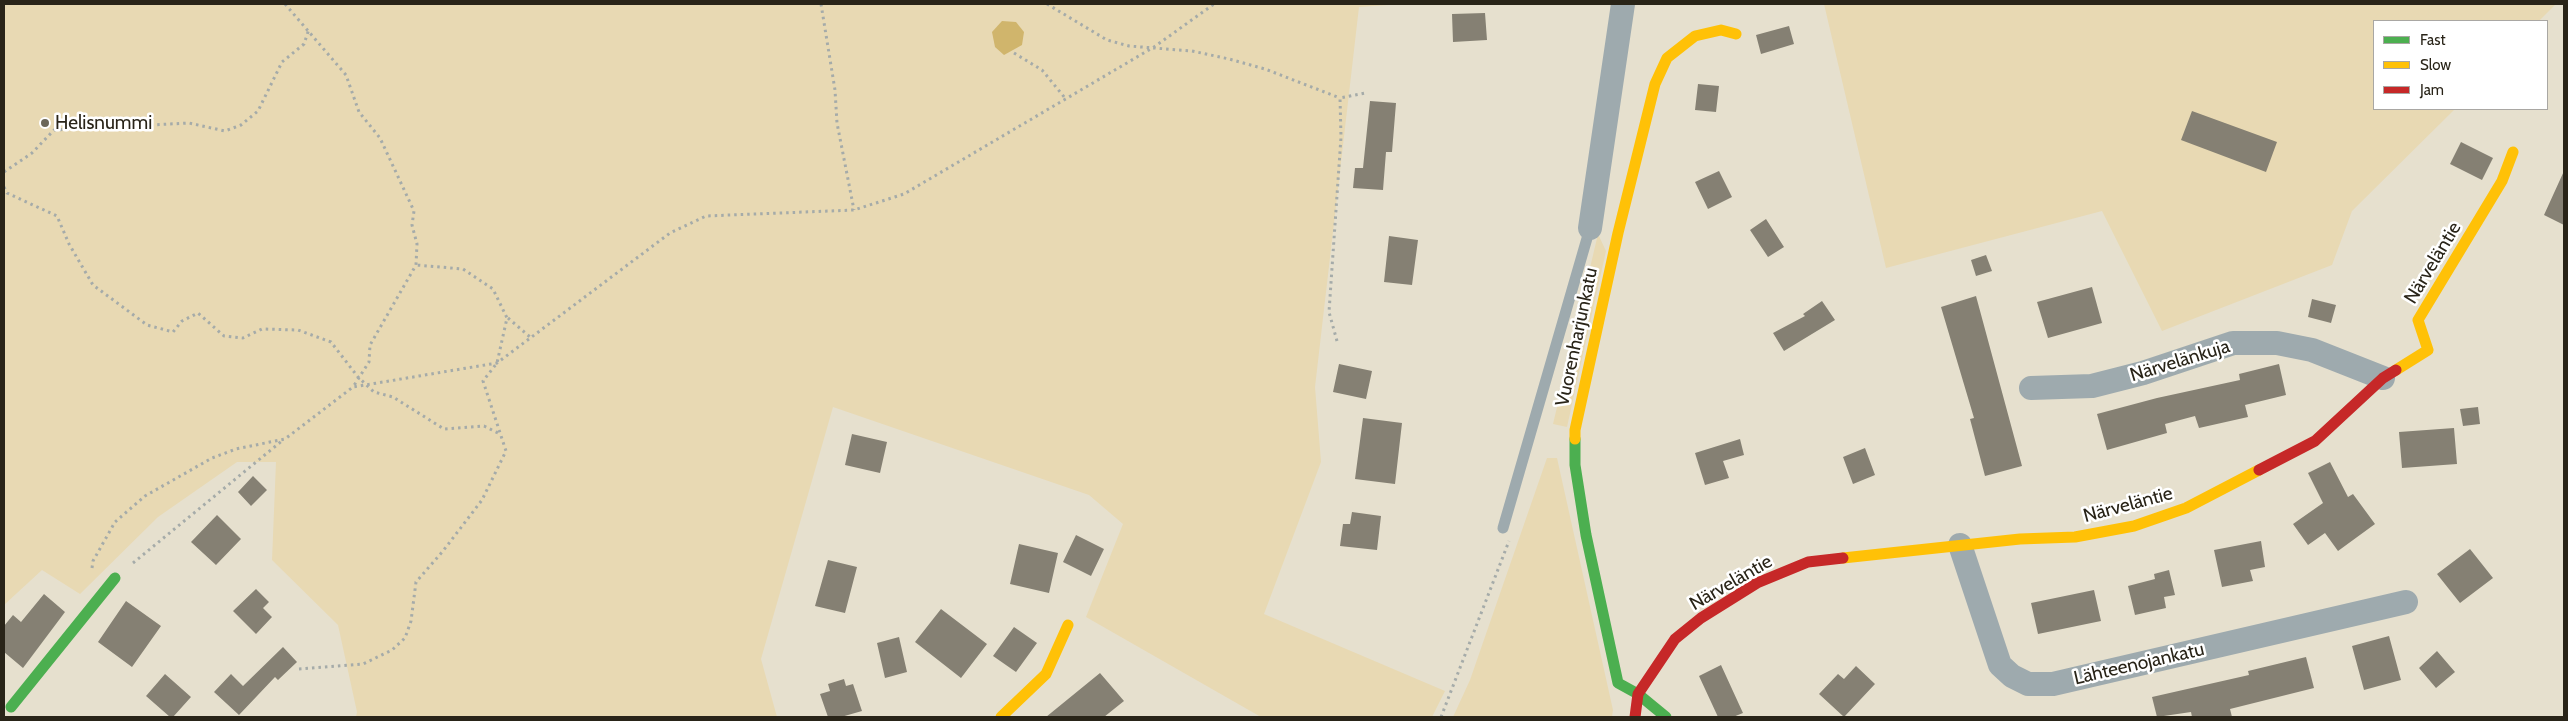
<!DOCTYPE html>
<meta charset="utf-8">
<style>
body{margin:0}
#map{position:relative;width:2568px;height:721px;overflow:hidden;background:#e6e0ce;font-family:Cabin,sans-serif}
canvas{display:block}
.frame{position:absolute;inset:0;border:5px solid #292418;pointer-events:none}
.legend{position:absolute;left:2373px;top:20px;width:175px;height:90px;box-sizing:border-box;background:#fff;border:1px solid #a9a7a3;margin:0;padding:6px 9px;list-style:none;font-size:15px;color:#292418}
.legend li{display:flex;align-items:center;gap:10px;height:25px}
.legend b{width:25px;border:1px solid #a9a7a3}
</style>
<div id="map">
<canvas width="2568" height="721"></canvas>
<div class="frame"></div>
<ul class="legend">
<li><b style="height:6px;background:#4caf50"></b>Fast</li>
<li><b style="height:6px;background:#ffc107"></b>Slow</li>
<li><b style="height:6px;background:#c62828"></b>Jam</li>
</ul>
</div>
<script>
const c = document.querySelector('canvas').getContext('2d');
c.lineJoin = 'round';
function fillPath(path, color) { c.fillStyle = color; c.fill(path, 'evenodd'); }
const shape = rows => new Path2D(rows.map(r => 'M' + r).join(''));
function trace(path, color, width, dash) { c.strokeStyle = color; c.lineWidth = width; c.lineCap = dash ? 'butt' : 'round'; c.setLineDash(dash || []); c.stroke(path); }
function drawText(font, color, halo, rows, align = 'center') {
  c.font = font + ' Cabin,sans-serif'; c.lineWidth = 5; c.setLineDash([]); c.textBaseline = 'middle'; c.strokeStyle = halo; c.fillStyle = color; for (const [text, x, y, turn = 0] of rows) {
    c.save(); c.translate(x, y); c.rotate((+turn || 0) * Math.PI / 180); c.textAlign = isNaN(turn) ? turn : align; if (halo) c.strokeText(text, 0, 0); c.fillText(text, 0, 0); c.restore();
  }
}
const green = shape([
 [4,4,1403,4,1359,7,1315,387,1321,462,1264,614,1445,691,1432,717,1261,717,1086,617,1123,524,1089,495,833,407,761,659,777,717,356,717,357,712,338,625,272,560,276,462,237,462,158,517,80,594,42,570,4,605],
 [1824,4,2556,4,2539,21,2374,21,2374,109,2455,109,2352,211,2332,265,2162,331,2102,211,1886,268],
 [1598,234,1606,251,1567,427,1553,424],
 [1547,458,1557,458,1613,710,1612,717,1453,717,1470,680]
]);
const water = shape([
 [1002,21,1016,22,1024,32,1022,45,1004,55,995,47,992,32]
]);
const building = shape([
 [1485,13,1487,40,1453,42,1452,14],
 [1789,26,1794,44,1761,54,1756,35],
 [1698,84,1719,86,1716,112,1695,110],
 [1370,101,1396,103,1392,152,1386,152,1383,190,1353,188,1355,168,1363,168],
 [2192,111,2277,142,2266,172,2181,140],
 [2461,142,2493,158,2482,180,2450,164],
 [1719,171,1732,197,1708,209,1695,182],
 [2564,171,2564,225,2544,215],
 [1766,219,1784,247,1768,257,1750,230],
 [1389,236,1418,240,1412,285,1384,282],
 [1986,255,1992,271,1976,276,1971,260],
 [2092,287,2102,323,2048,338,2037,302],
 [1976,296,2022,466,1985,476,1970,419,1974,418,1941,307],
 [2312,299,2336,305,2331,323,2308,317],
 [1822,301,1835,320,1784,351,1773,333,1805,316,1803,314],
 [1339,364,1372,371,1366,399,1333,392],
 [2279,364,2286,395,2245,405,2248,417,2199,428,2195,416,2165,424,2167,433,2107,450,2097,414,2157,398,2240,380,2239,374],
 [2478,407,2480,424,2463,426,2460,409],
 [1363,418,1402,423,1395,484,1355,479],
 [2454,428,2457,464,2402,468,2399,432],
 [852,434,887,442,880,473,845,465],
 [1740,439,1744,455,1723,461,1729,478,1705,485,1695,453],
 [1865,448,1875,475,1853,484,1843,457],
 [2330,462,2348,497,2353,494,2375,524,2338,551,2325,533,2308,545,2293,524,2323,503,2308,473],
 [253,476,267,490,251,506,238,492],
 [1352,512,1381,516,1377,550,1340,546,1343,524,1350,524],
 [217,515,241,539,216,565,191,542],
 [1076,535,1104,549,1091,576,1063,562],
 [2261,541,2265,567,2250,570,2253,581,2222,587,2214,550],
 [1019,544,1058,553,1049,593,1010,584],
 [2470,549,2493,578,2460,603,2437,574],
 [828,560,857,567,845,613,815,606],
 [2169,570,2175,595,2164,597,2166,608,2135,615,2128,586,2155,579,2154,574],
 [256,589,269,602,263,608,272,617,256,634,233,611],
 [2094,590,2101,621,2038,634,2031,603],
 [44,594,65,612,23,668,4,652,4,626,13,615,21,622],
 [126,601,161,626,132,667,98,642],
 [941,609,987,644,961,678,915,642],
 [1014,627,1037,643,1016,672,993,656],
 [2389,636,2401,680,2364,690,2352,646],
 [899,637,907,672,885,678,877,643],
 [283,647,297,662,278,680,275,677,239,715,214,692,231,674,243,686],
 [2437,651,2455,672,2436,688,2419,668],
 [2306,657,2314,688,2230,709,2232,717,2192,717,2191,712,2157,717,2152,697,2249,675,2248,671],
 [1721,665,1743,713,1733,717,1718,717,1699,676],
 [1856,666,1875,684,1844,717,1819,694,1838,674,1844,679],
 [1100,673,1124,701,1104,717,1046,717],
 [165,674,191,697,173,717,170,717,146,696],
 [844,679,846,686,853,684,862,711,841,717,828,717,820,694,830,691,828,684]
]);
const path = shape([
 [285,4,346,75,359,112,380,138,414,211,412,225,417,244,416,265,370,345,369,362,353,387,497,363,670,233,706,216,854,210,904,194,1154,47,1214,4],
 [821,4,835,90,837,123,854,210],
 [1047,4,1107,40,1129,46,1192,51,1229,59,1265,69,1340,98],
 [1014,53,1042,70,1065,98],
 [4,172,32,153,54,130,189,123,225,131,241,125,258,111,282,62,304,44,309,29],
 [4,187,7,193,57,216,69,244,93,285,147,325,173,332,182,321,198,313,224,336,243,338,262,329,298,330,331,342,358,377,374,392,393,397,444,429,484,426,500,434],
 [508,318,530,337],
 [1337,341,1329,312,1341,137,1340,98,1365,93],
 [133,563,283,440],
 [92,568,93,561,115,522,145,496,212,458,236,449,285,439,353,387],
 [299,669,363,664,392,650,405,638,411,621,416,582,443,551,482,500,506,451,483,381,497,363,507,318,493,289,463,269,416,265],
 [1441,717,1509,541]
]);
const lane = shape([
 [1503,528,1590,228]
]);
const street = shape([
 [1590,228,1623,4],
 [2031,388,2092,386,2143,373,2233,343,2277,343,2312,350,2383,378],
 [1960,545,2000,665,2012,676,2028,684,2053,684,2406,602]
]);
const fast = shape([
 [1575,439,1575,465,1586,535,1618,683,1638,694,1666,717],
 [11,707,115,578]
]);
const slow = shape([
 [2396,370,2428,350,2418,320,2502,181,2513,152],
 [1575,439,1575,430,1618,233,1655,84,1667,58,1695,36,1721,30,1736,34],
 [1843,558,2020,539,2075,537,2134,526,2186,508,2259,470],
 [1001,717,1046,674,1068,625]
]);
const jam = shape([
 [2259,470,2315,441,2383,378,2396,370],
 [1635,717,1638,694,1675,639,1701,618,1757,583,1808,562,1843,558]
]);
const markers = [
 [45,123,5,"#6b6658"]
];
const poiNames = [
 ["Helisnummi",55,123]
];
const streetNames = [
 ["Närveläntie",2433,263,-59],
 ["Vuorenharjunkatu",1577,337,-78],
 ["Närvelänkuja",2180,361,-17],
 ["Närveläntie",2128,505,-15],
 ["Närveläntie",1731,583,-30],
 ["Lähteenojankatu",2139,664,-13]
];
fillPath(green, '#e8d9b3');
fillPath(water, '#d0b56c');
fillPath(building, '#858073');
trace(path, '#a5aba9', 3, [2.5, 4]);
trace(lane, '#9eaaae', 11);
trace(street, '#9eaaae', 24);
trace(fast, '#4caf50', 11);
trace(slow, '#ffc107', 11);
trace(jam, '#c62828', 11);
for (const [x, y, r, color] of markers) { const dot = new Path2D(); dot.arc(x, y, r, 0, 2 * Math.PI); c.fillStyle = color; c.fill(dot); trace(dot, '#fff', 2); }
drawText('19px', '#292418', '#fff', poiNames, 'left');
drawText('19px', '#292418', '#fff', streetNames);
</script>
